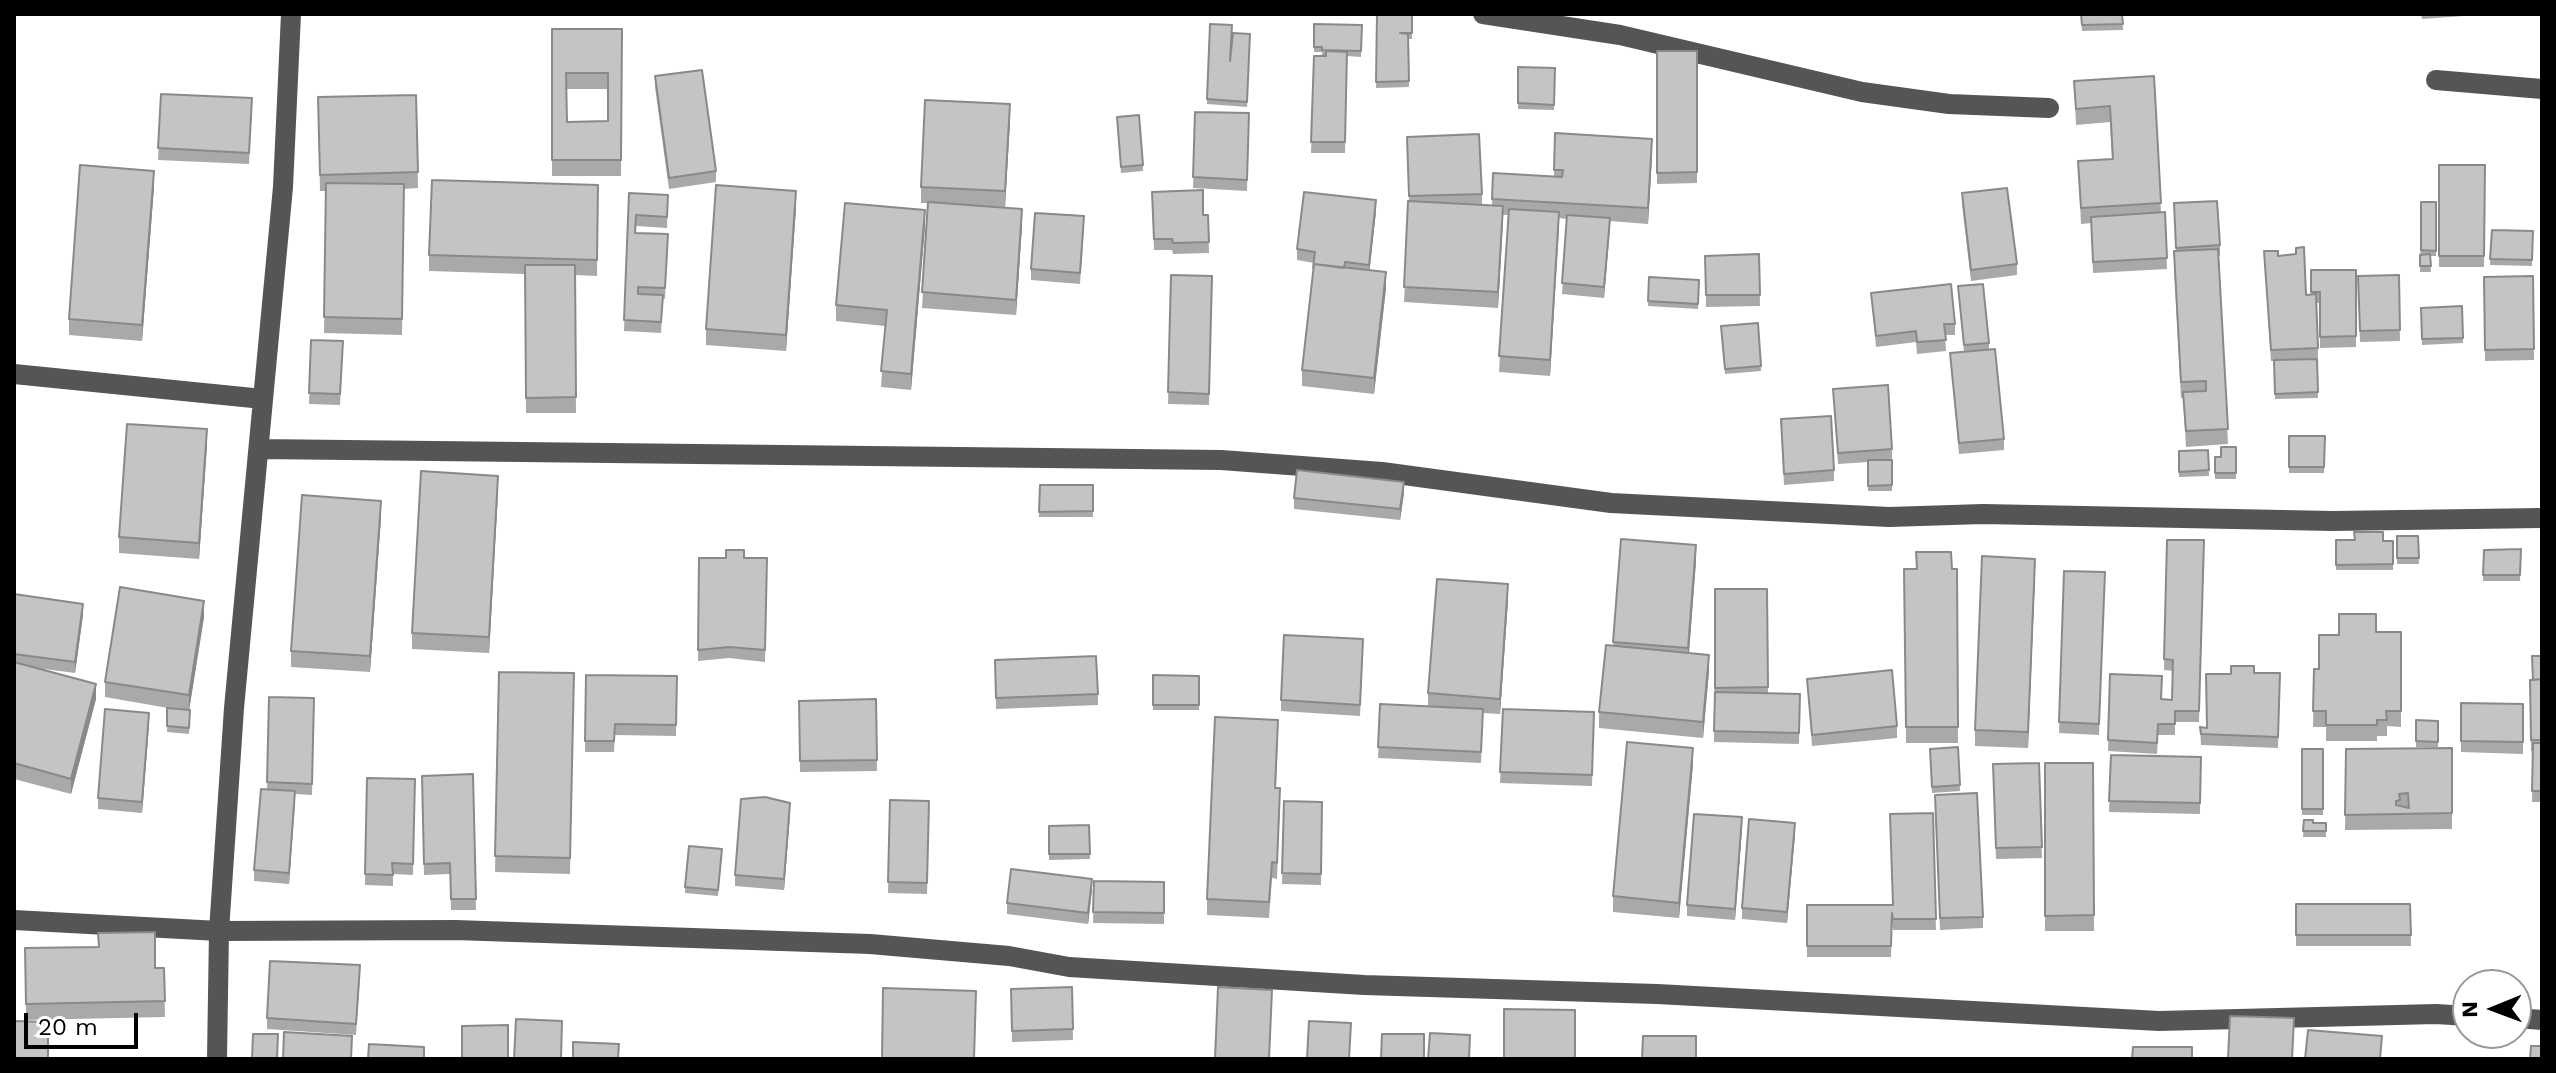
<!DOCTYPE html>
<style>
body{margin:0}
#map{position:relative;width:2556px;height:1073px;overflow:hidden;background:#fff;font-family:"Work Sans",sans-serif}
canvas{display:block}
.frame{position:absolute;inset:0;border:16px solid #000;pointer-events:none}
.north{position:absolute;left:2452px;top:969px;width:80px;height:80px;box-sizing:border-box;background:#fff;border:2px solid #999;border-radius:50%;rotate:269deg;font-size:22px;font-weight:700;line-height:32px;text-align:center;color:#000}
.north::after{content:'';display:block;margin:auto;width:28px;height:36px;background:#000;clip-path:polygon(50% 0,100% 100%,50% 72%,0 100%)}
.scale{position:absolute;left:24px;top:1013px;width:114px;height:36px;box-sizing:border-box;border:4px solid #000;border-top:0;padding-left:10px;font-size:24px;line-height:28px;white-space:nowrap;color:#000;-webkit-text-stroke:6px #fff;paint-order:stroke}
</style>
<div id="map">
<canvas width="2556" height="1073"></canvas>
<div class="frame"></div>
<div class="north">N</div>
<div class="scale">20 m</div>
</div>
<script>
const c = document.querySelector('canvas').getContext('2d');
c.lineJoin = 'round';
const shape = rows => new Path2D(rows.map(r => 'M' + r).join(''));
function trace(path, color, width, dash) { c.strokeStyle = color; c.lineWidth = width; c.lineCap = dash ? 'butt' : 'round'; c.setLineDash(dash || []); c.stroke(path); }
function fillPath(path, color) { c.fillStyle = color; c.fill(path, 'evenodd'); }
const minor = shape([
 [1483,14,1620,35,1862,92,1949,104,2049,108],
 [2436,80,2542,89],
 [14,374,263,399],
 [259,449,1221,460,1382,472,1611,503,1889,517,1983,514,2333,521,2542,518],
 [14,920,219,931,455,930,870,944,1009,956,1069,967,1364,985,1657,994,2159,1021,2436,1014,2468,1016],
 [2516,1018,2542,1020],
 [217,1059,219,931,234,708,283,187,291,14]
]);
const wall = shape([
 [1377,14,1412,14,1412,39,1408,39,1409,87,1376,88],
 [2081,14,2122,14,2123,30,2082,31],
 [2421,14,2492,14,2422,19],
 [1314,24,1362,25,1361,57,1347,56,1345,153,1311,153,1314,56,1322,56,1322,52,1314,52],
 [552,29,622,29,621,176,552,176],
 [566,89,608,89,608,121,567,122],
 [1250,34,1247,107,1207,104,1207,99,1231,57],
 [1657,51,1697,51,1697,183,1657,184],
 [1518,67,1555,68,1554,110,1518,109],
 [655,76,716,171,716,182,669,189,655,87],
 [2154,76,2161,213,2165,212,2167,269,2093,273,2091,223,2081,224,2078,161,2112,159,2110,122,2076,125,2074,81],
 [161,94,252,109,249,164,158,160],
 [416,95,418,188,404,189,402,335,324,333,326,191,320,191,318,97],
 [1195,112,1249,113,1247,191,1193,188],
 [1010,120,1005,207,956,204,1022,225,1016,315,922,308,928,203,921,203,921,187],
 [1117,123,1143,165,1143,171,1121,173],
 [1555,133,1652,155,1648,224,1610,221,1604,298,1562,294,1567,219,1559,218,1550,376,1499,372,1508,215,1503,215,1498,308,1404,302,1409,201,1407,137,1482,194,1482,205,1492,205,1493,173,1554,177],
 [2439,165,2485,165,2484,267,2439,267],
 [598,185,597,276,575,275,576,413,526,413,525,274,429,271,429,255],
 [154,187,142,341,69,335,69,319],
 [1152,192,1203,215,1208,215,1209,253,1173,254,1172,250,1154,250],
 [629,193,668,195,667,228,636,226,636,233,668,234,665,299,663,299,661,333,624,331],
 [1962,193,2017,264,2017,275,1971,281,1962,204],
 [2421,202,2436,202,2436,256,2430,256,2431,272,2420,272],
 [2174,203,2220,245,2220,256,2219,256,2228,444,2186,447,2183,398,2181,398,2174,267,2174,251,2176,251],
 [796,207,786,351,706,345,706,329],
 [1376,211,1369,271,1386,288,1374,394,1302,386,1302,370,1314,263,1297,260,1297,249],
 [925,226,911,390,881,387,885,326,836,321,836,305],
 [1084,227,1080,284,1031,280,1031,269],
 [2492,230,2533,231,2532,266,2490,265],
 [2264,251,2278,256,2306,295,2311,294,2311,270,2356,270,2356,347,2320,348,2320,303,2316,303,2318,348,2318,359,2317,359,2318,398,2275,399,2274,361,2271,361],
 [1759,254,1760,306,1706,307,1705,256],
 [1171,275,1212,276,1209,405,1168,404],
 [2399,275,2400,341,2360,342,2358,276],
 [2533,276,2534,360,2485,361,2484,277],
 [1649,277,1699,280,1698,309,1648,306],
 [1958,291,1989,343,1989,349,1964,351],
 [1871,293,1955,324,1955,335,1945,335,1946,351,1917,354,1916,342,1876,347],
 [2462,306,2463,343,2422,345,2421,308],
 [1758,323,1761,371,1725,374,1721,332],
 [311,340,343,341,340,405,309,404],
 [1950,353,2004,439,2004,450,1959,454],
 [1833,389,1892,449,1892,491,1868,491,1868,462,1838,464],
 [1781,419,1834,470,1834,481,1784,485],
 [2289,436,2325,436,2324,473,2289,473],
 [207,445,199,559,119,553,119,537],
 [2236,447,2236,479,2215,479,2215,457,2221,457],
 [2208,450,2209,476,2179,477,2179,451],
 [1040,485,1093,485,1093,517,1039,517],
 [498,492,489,653,412,649,412,633],
 [1404,493,1400,520,1294,509,1294,498],
 [381,517,370,672,291,667,291,651],
 [2397,536,2418,536,2419,564,2397,564],
 [1621,539,1696,561,1689,654,1709,671,1703,738,1599,728,1599,712,1613,646],
 [2167,540,2204,540,2199,722,2175,722,2175,735,2158,735,2157,754,2108,751,2110,674,2161,699,2172,700,2173,671,2164,670],
 [2336,540,2393,541,2393,570,2336,570],
 [2521,549,2520,581,2483,581,2484,550],
 [699,558,767,558,765,662,729,658,698,661],
 [1904,569,1957,569,1958,743,1906,743],
 [2064,571,2105,572,2099,735,2059,733],
 [2035,575,2028,748,1975,746,1975,730],
 [1715,589,1767,589,1768,694,1800,694,1799,744,1714,742],
 [14,594,83,615,75,673,37,668,96,699,71,794,14,779],
 [1508,600,1500,714,1483,713,1481,763,1378,758,1380,704,1428,706,1428,693],
 [204,617,189,710,190,710,189,734,167,732,168,708,105,697,105,682],
 [2376,632,2401,632,2401,727,2387,726,2387,736,2377,736,2377,741,2326,741,2326,727,2313,727,2314,669,2319,669,2339,635],
 [1363,650,1360,716,1281,711,1281,700],
 [2542,656,2542,802,2532,802,2533,751,2531,751,2530,691,2533,680],
 [995,660,1098,694,1098,705,996,709],
 [499,672,574,673,570,874,495,872],
 [2254,673,2280,673,2278,748,2201,745,2200,727,2206,728],
 [586,675,677,676,676,736,615,735,614,752,585,752],
 [1153,675,1199,676,1199,710,1153,710],
 [1807,679,1897,726,1897,738,1812,746],
 [269,697,314,698,312,795,295,794,289,884,254,881,254,870,267,789],
 [876,699,877,771,800,772,799,701],
 [2461,703,2523,704,2523,754,2461,752],
 [1503,709,1594,712,1592,786,1500,783],
 [2416,720,2438,742,2438,747,2416,747],
 [149,724,142,813,98,809,98,798],
 [1278,736,1276,788,1280,804,1277,879,1272,878,1269,918,1207,915,1207,899],
 [1958,747,1960,791,1932,793,1930,749],
 [2452,748,2452,829,2345,830,2346,749],
 [2302,749,2323,749,2323,815,2302,815],
 [2111,755,2201,757,2200,814,2109,812],
 [2039,763,2042,858,1996,859,1993,764],
 [2045,763,2093,763,2094,931,2045,931],
 [1693,764,1679,918,1613,912,1613,896],
 [473,774,476,910,451,910,450,874,424,875,422,776],
 [367,778,415,779,413,875,393,874,393,886,365,885],
 [890,800,929,801,927,894,888,893],
 [1284,801,1322,802,1321,885,1282,884],
 [1935,806,1983,917,1983,928,1940,930],
 [1933,813,1936,930,1893,930,1892,924,1891,957,1807,957,1807,905,1892,905],
 [790,814,784,890,735,886,735,875],
 [2304,820,2313,823,2326,823,2326,837,2303,837],
 [1089,825,1090,859,1049,860,1049,826],
 [1742,828,1735,920,1687,916,1687,905],
 [1795,834,1787,923,1742,919,1742,908],
 [722,854,718,896,685,893,685,887],
 [1094,881,1164,882,1164,924,1093,923],
 [1092,890,1088,924,1007,914,1007,903],
 [2296,904,2410,904,2411,946,2296,946],
 [25,948,155,968,164,968,165,1017,26,1020],
 [360,977,356,1035,267,1029,267,1018],
 [1072,987,1073,1040,1012,1042,1011,989]
]);
const shadedWall = shape([
 [1010,104,1010,120,1005,207,1005,191],
 [1652,139,1652,155,1648,224,1648,208],
 [154,171,154,187,142,341,142,325],
 [796,191,796,207,786,351,786,335],
 [1376,200,1376,211,1369,276,1369,265],
 [1503,206,1503,222,1498,308,1498,292],
 [1022,209,1022,225,1016,315,1016,300],
 [925,210,925,226,911,390,911,374],
 [1559,212,1559,228,1550,376,1550,360],
 [1610,218,1610,229,1604,298,1604,287],
 [1386,272,1386,288,1374,394,1374,378],
 [207,429,207,445,199,559,199,543],
 [498,476,498,492,489,653,489,637],
 [1404,482,1404,493,1400,520,1400,509],
 [381,501,381,517,370,672,370,656],
 [1696,545,1696,561,1688,664,1688,648],
 [2035,559,2035,575,2028,748,2028,732],
 [1508,584,1508,600,1500,714,1500,699],
 [204,601,204,617,189,711,189,695],
 [83,604,83,615,75,673,75,662],
 [1709,655,1709,671,1703,738,1703,722],
 [96,684,96,699,71,794,71,779],
 [149,713,149,724,142,813,142,802],
 [1693,748,1693,764,1679,918,1679,903],
 [295,791,295,802,289,884,289,873],
 [790,803,790,814,784,890,784,879],
 [1742,817,1742,828,1735,920,1735,909],
 [1795,823,1795,834,1787,923,1787,912],
 [1092,879,1092,890,1088,924,1088,913]
]);
const building = shape([
 [1377,14,1412,14,1412,33,1400,33,1408,34,1409,81,1376,82,1377,14],
 [2081,14,2122,14,2123,24,2082,25,2081,14],
 [1210,24,1232,25,1230,61,1233,33,1250,34,1247,102,1207,99,1210,24],
 [1314,24,1362,25,1361,51,1322,50,1322,47,1314,47,1314,24],
 [552,29,622,29,621,160,552,160,552,29],
 [566,73,608,73,608,121,567,122,566,73],
 [1326,51,1347,52,1345,142,1311,142,1314,56,1326,56,1326,51],
 [1657,51,1697,51,1697,172,1657,173,1657,51],
 [1518,67,1555,68,1554,105,1518,103,1518,67],
 [702,70,716,171,669,178,655,76,702,70],
 [2154,76,2161,203,2081,208,2078,161,2113,159,2110,106,2076,109,2074,81,2154,76],
 [161,94,252,98,249,153,158,148,161,94],
 [416,95,418,172,320,175,318,97,416,95],
 [925,100,1010,104,1005,191,921,187,925,100],
 [1195,112,1249,113,1247,180,1193,177,1195,112],
 [1139,115,1143,165,1121,167,1117,117,1139,115],
 [1555,133,1652,139,1648,208,1492,199,1493,173,1562,177,1563,170,1554,170,1555,133],
 [1479,134,1482,194,1409,196,1407,137,1479,134],
 [80,165,154,171,142,325,69,319,80,165],
 [2439,165,2485,165,2484,256,2439,256,2439,165],
 [432,180,598,185,597,260,429,255,432,180],
 [326,183,404,184,402,319,324,317,326,183],
 [716,185,796,191,786,335,706,329,716,185],
 [2007,188,2017,264,1971,270,1962,193,2007,188],
 [1203,190,1203,215,1208,215,1209,242,1173,243,1172,239,1154,239,1152,192,1203,190],
 [1304,192,1376,200,1369,265,1345,262,1344,268,1314,264,1313,268,1315,252,1297,249,1304,192],
 [629,193,668,195,667,217,636,215,635,233,668,234,665,288,638,287,638,294,663,295,661,322,624,320,629,193],
 [1408,201,1503,206,1498,292,1404,287,1408,201],
 [2217,201,2220,245,2176,248,2174,203,2217,201],
 [928,202,1022,209,1016,300,922,292,928,202],
 [2421,202,2436,202,2436,251,2421,250,2421,202],
 [845,203,925,210,911,374,881,371,887,310,836,305,845,203],
 [1509,209,1559,212,1550,360,1499,356,1509,209],
 [2165,212,2167,258,2093,262,2091,217,2165,212],
 [1035,213,1084,216,1080,273,1031,269,1035,213],
 [1567,215,1610,218,1604,287,1562,283,1567,215],
 [2492,230,2533,231,2532,260,2490,259,2492,230],
 [2304,247,2306,295,2316,294,2318,348,2271,350,2264,251,2278,251,2278,256,2296,254,2296,248,2304,247],
 [2218,249,2228,429,2186,431,2183,392,2206,391,2206,381,2181,382,2174,251,2218,249],
 [1759,254,1760,295,1706,295,1705,256,1759,254],
 [2430,254,2431,266,2420,266,2420,255,2430,254],
 [1314,264,1386,272,1374,378,1302,370,1314,264],
 [525,265,575,265,576,397,526,398,525,265],
 [2311,270,2356,270,2356,336,2320,337,2320,292,2311,292,2311,270],
 [1171,275,1212,276,1209,394,1168,392,1171,275],
 [2399,275,2400,330,2360,331,2358,276,2399,275],
 [2533,276,2534,349,2485,350,2484,277,2533,276],
 [1649,277,1699,280,1698,304,1648,301,1649,277],
 [1951,284,1955,324,1944,324,1946,340,1917,342,1916,331,1876,336,1871,293,1951,284],
 [1983,284,1989,343,1964,345,1958,286,1983,284],
 [2462,306,2463,338,2422,339,2421,308,2462,306],
 [1758,323,1761,366,1725,369,1721,326,1758,323],
 [311,340,343,341,340,394,309,393,311,340],
 [1995,349,2004,439,1959,443,1950,353,1995,349],
 [2317,359,2318,392,2275,394,2274,360,2317,359],
 [1888,385,1892,449,1838,453,1833,389,1888,385],
 [1831,416,1834,470,1784,474,1781,419,1831,416],
 [127,424,207,429,199,543,119,537,127,424],
 [2289,436,2325,436,2324,467,2289,467,2289,436],
 [2221,447,2236,447,2236,473,2215,473,2215,457,2221,457,2221,447],
 [2208,450,2209,470,2179,472,2179,451,2208,450],
 [1868,460,1892,460,1892,485,1868,486,1868,460],
 [1297,470,1404,482,1400,509,1294,498,1297,470],
 [421,471,498,476,489,637,412,633,421,471],
 [1040,485,1093,485,1093,511,1039,512,1040,485],
 [302,495,381,501,370,656,291,651,302,495],
 [2354,532,2383,532,2383,541,2393,541,2393,564,2336,565,2336,540,2355,540,2354,532],
 [2397,536,2418,536,2419,558,2397,558,2397,536],
 [1621,539,1696,545,1688,648,1613,642,1621,539],
 [2167,540,2204,540,2199,711,2175,711,2175,724,2158,724,2157,743,2108,740,2110,674,2162,676,2161,699,2172,700,2173,660,2164,659,2167,540],
 [2521,549,2520,575,2483,575,2484,550,2521,549],
 [726,550,744,550,744,558,767,558,765,650,729,647,698,650,699,558,726,558,726,550],
 [1916,552,1951,552,1952,569,1957,569,1958,727,1906,727,1904,569,1917,569,1916,552],
 [1982,556,2035,559,2028,732,1975,730,1982,556],
 [2064,571,2105,572,2099,724,2059,722,2064,571],
 [1437,579,1508,584,1500,699,1428,693,1437,579],
 [120,587,204,601,189,695,105,682,120,587],
 [1715,589,1767,589,1768,687,1715,688,1715,589],
 [14,594,83,604,75,662,14,654,14,594],
 [2339,614,2376,614,2376,632,2401,632,2401,711,2386,711,2387,720,2377,720,2377,725,2326,725,2326,711,2313,711,2314,669,2319,669,2319,635,2339,635,2339,614],
 [1284,635,1363,639,1360,705,1281,700,1284,635],
 [1606,645,1709,655,1703,722,1599,712,1606,645],
 [1096,656,1098,694,996,698,995,660,1096,656],
 [2532,656,2542,656,2542,679,2533,680,2532,656],
 [14,662,96,684,71,779,14,763,14,662],
 [2231,666,2254,666,2254,673,2280,673,2278,737,2201,734,2200,727,2207,728,2206,674,2231,674,2231,666],
 [1892,670,1897,726,1812,735,1807,679,1892,670],
 [499,672,574,673,570,858,495,856,499,672],
 [586,675,677,676,676,725,615,724,614,741,585,741,586,675],
 [1153,675,1199,676,1199,705,1153,705,1153,675],
 [2542,679,2542,740,2531,740,2530,680,2542,679],
 [1715,692,1800,694,1799,733,1714,731,1715,692],
 [269,697,314,698,312,784,267,782,269,697],
 [876,699,877,760,800,761,799,701,876,699],
 [2461,703,2523,704,2523,742,2461,741,2461,703],
 [1380,704,1483,709,1481,752,1378,747,1380,704],
 [167,708,190,710,189,728,167,726,167,708],
 [105,709,149,713,142,802,98,798,105,709],
 [1503,709,1594,712,1592,775,1500,772,1503,709],
 [1215,717,1278,720,1275,788,1280,788,1277,863,1272,862,1269,902,1207,899,1215,717],
 [2416,720,2438,721,2438,742,2416,741,2416,720],
 [1627,742,1693,748,1679,903,1613,896,1627,742],
 [2533,743,2542,743,2542,791,2532,791,2533,743],
 [1958,747,1960,785,1932,787,1930,749,1958,747],
 [2452,748,2452,813,2345,815,2346,749,2452,748],
 [2408,793,2409,808,2396,805,2396,801,2400,800,2399,794,2408,793],
 [2302,749,2323,749,2323,809,2302,809,2302,749],
 [2111,755,2201,757,2200,803,2109,801,2111,755],
 [2039,763,2042,847,1996,848,1993,764,2039,763],
 [2045,763,2093,763,2094,915,2045,916,2045,763],
 [473,774,476,899,451,899,450,863,424,864,422,776,473,774],
 [367,778,415,779,413,864,392,863,393,875,365,874,367,778],
 [261,789,295,791,289,873,254,870,261,789],
 [1977,793,1983,917,1940,918,1935,795,1977,793],
 [765,797,790,803,784,879,735,875,741,799,765,797],
 [890,800,929,801,927,883,888,882,890,800],
 [1284,801,1322,802,1321,874,1282,873,1284,801],
 [1933,813,1936,919,1893,919,1892,913,1891,946,1807,946,1807,905,1893,905,1890,814,1933,813],
 [1694,814,1742,817,1735,909,1687,905,1694,814],
 [1749,819,1795,823,1787,912,1742,908,1749,819],
 [2304,820,2313,820,2313,823,2326,823,2326,831,2303,831,2304,820],
 [1089,825,1090,854,1049,854,1049,826,1089,825],
 [689,846,722,849,718,890,685,887,689,846],
 [1011,869,1092,879,1088,913,1007,903,1011,869],
 [1094,881,1164,882,1164,913,1093,912,1094,881],
 [2296,904,2410,904,2411,935,2296,935,2296,904],
 [155,932,155,968,164,968,165,1001,26,1004,25,948,99,947,98,933,155,932],
 [270,961,360,965,356,1024,267,1018,270,961],
 [1072,987,1073,1029,1012,1031,1011,989,1072,987],
 [1218,987,1272,990,1269,1059,1215,1059,1218,987],
 [883,988,976,991,974,1059,882,1059,883,988],
 [1504,1009,1575,1010,1575,1059,1504,1059,1504,1009],
 [2230,1016,2294,1018,2292,1059,2228,1059,2230,1016],
 [516,1019,562,1021,561,1059,514,1059,516,1019],
 [14,1021,48,1022,48,1059,14,1059,14,1021],
 [1309,1021,1351,1023,1349,1059,1307,1059,1309,1021],
 [508,1025,508,1059,462,1059,462,1026,508,1025],
 [2308,1030,2382,1036,2380,1059,2305,1059,2308,1030],
 [284,1032,352,1036,351,1059,283,1059,284,1032],
 [1430,1033,1470,1035,1469,1059,1428,1059,1430,1033],
 [253,1034,278,1034,277,1059,252,1059,253,1034],
 [1382,1034,1424,1034,1424,1059,1381,1059,1382,1034],
 [1643,1036,1696,1036,1696,1059,1642,1059,1643,1036],
 [573,1042,619,1044,618,1059,573,1059,573,1042],
 [369,1044,424,1047,424,1059,368,1059,369,1044],
 [2531,1046,2542,1046,2542,1059,2530,1059,2531,1046],
 [2133,1047,2192,1047,2192,1059,2132,1059,2133,1047]
]);
trace(minor, '#555', 20);
fillPath(wall, '#a9a9a9');
fillPath(shadedWall, '#898989');
fillPath(building, '#c4c4c4');
trace(building, '#898989', 2);
</script>
